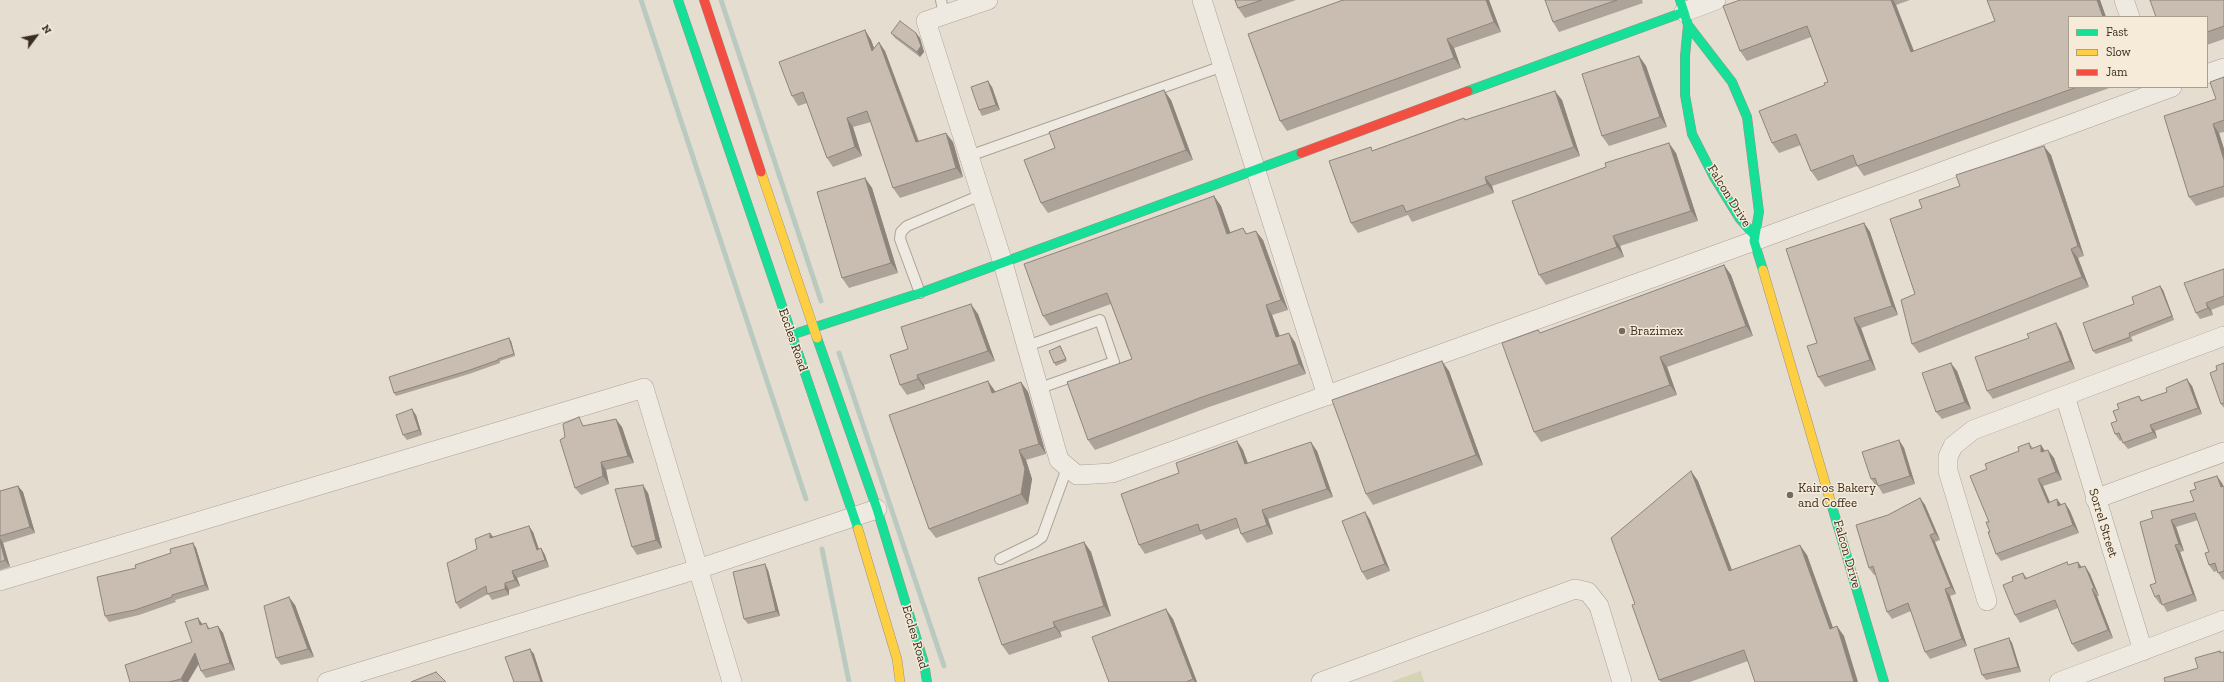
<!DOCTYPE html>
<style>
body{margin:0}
#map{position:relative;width:2224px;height:682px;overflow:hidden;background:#e5ded0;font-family:"Zilla Slab",serif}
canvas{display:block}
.legend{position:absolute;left:2068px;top:16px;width:140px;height:72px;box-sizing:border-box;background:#f5ebd8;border:1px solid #aa9f8f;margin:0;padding:5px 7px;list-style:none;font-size:12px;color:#3a2c21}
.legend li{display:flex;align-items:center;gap:8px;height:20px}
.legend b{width:20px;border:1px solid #aa9f8f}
.north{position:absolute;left:16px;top:16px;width:40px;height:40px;-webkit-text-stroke:3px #f5ebd8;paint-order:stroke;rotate:58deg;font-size:11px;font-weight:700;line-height:16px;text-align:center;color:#3a2c21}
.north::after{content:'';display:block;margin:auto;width:14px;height:18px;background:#3a2c21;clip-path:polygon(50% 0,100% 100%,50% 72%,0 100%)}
</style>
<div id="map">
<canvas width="2224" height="682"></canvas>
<ul class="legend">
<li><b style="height:5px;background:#16e098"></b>Fast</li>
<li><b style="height:5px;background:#ffcf43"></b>Slow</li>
<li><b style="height:5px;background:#f24e42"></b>Jam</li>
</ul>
<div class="north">N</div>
</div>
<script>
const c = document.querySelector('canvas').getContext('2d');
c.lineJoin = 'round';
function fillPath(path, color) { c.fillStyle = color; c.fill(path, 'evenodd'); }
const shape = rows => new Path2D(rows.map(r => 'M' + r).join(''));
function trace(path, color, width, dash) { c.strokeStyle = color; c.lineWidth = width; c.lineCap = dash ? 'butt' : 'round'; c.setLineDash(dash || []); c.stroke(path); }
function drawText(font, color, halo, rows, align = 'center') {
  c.font = font + ' "Zilla Slab",serif'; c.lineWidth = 3; c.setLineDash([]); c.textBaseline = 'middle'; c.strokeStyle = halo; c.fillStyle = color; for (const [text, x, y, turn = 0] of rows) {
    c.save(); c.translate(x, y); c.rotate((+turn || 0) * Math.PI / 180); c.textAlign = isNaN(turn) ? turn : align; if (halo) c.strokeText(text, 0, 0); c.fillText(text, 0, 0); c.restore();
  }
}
const green = shape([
 [1421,671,1424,682,1390,682]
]);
const stream = shape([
 [641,0,806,499],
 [721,0,821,301],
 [839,353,944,666],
 [822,549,849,682]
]);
const lane = shape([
 [941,0,944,15],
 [969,156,1223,66],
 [920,293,900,239,901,232,907,226,981,195],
 [1027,346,1100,320,1114,362,1040,388],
 [1000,559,1035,542,1042,537,1067,468]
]);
const street = shape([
 [988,0,926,21,1003,263,1059,460,1077,475,1112,473,1754,241,2172,87],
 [1202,0,1327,396],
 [2124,0,2130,17],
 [1684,12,1716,0],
 [2207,74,2224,68],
 [2065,396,2143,651],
 [2095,499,2224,452],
 [0,581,644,388,732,682],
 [1987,601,1948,471,1948,457,1953,446,1973,430,2224,336],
 [327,682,698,569,877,509],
 [1321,682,1575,589,1588,592,1599,606,1622,682],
 [2059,682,2224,620]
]);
const fast = shape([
 [678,0,858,529],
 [1680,0,1688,25,1732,82,1747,117,1759,212,1754,241,1763,270],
 [1688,25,1685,56,1685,95,1692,134,1714,177,1740,219,1755,236],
 [1468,91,1684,12],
 [791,335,920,293,1301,153],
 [817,338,877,509,924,663,927,682],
 [1831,503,1884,682]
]);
const slow = shape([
 [761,172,817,338],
 [1763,270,1831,503],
 [858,529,897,659,900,682]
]);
const jam = shape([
 [704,0,761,172],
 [1301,153,1468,91]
]);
const wall = shape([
 [1235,0,1296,0,1245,18,1238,8],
 [1343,0,1489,0,1501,32,1454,48,1461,68,1287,131,1280,121],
 [1545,0,1642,0,1643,3,1559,32,1553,22],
 [1740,0,1910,0,1896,5,1914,51,1995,21,1987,0,2100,0,2106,17,2069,87,2112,87,1864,176,1857,166,1818,181,1811,171,1801,145,1779,153,1772,143,1828,82,1811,37,1747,61,1740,51],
 [2224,0,2224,39,2207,45,2207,17],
 [865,30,871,40,874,48,885,51,919,141,953,142,963,177,900,198,893,188,871,122,853,127,862,156,833,167,827,158,807,103,798,106,792,96],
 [891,33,916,33,920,38,924,52,920,57,895,38],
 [1639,56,1646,66,1667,127,1609,146,1602,136],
 [2224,77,2224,132,2219,133,2224,149,2224,197,2196,206,2189,197,2216,99],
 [992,87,1000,110,982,116,979,110],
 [1171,100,1193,160,1048,213,1041,203,1055,148],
 [1562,100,1580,156,1492,186,1494,193,1412,222,1408,215,1358,233,1351,223,1374,150,1464,118,1466,120],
 [1676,153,1698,221,1620,246,1624,257,1546,285,1539,275,1606,167],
 [2051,155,2084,256,2078,258,2089,287,1919,353,1912,344,1915,294,1922,208],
 [865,178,872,188,898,273,849,288,842,278],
 [1214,196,1221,206,1230,232,1243,228,1247,234,1263,240,1288,310,1272,315,1280,336,1295,342,1306,374,1209,407,1095,450,1088,440,1132,359,1111,304,1050,326,1043,316],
 [1864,223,1870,232,1898,315,1861,328,1876,370,1825,387,1818,377,1817,343],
 [1724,265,1731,275,1753,336,1667,367,1677,395,1541,442,1534,432,1541,333],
 [2224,269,2224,305,2211,310,2213,315,2200,319,2196,313],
 [2160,286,2163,290,2174,320,2131,337,2133,341,2096,354,2093,351,2134,304],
 [978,314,995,361,924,385,925,389,907,395,900,385,908,349],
 [2061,331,2075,369,1993,399,1987,391],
 [511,341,515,356,500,361,500,363,469,374,396,396,394,393],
 [1060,346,1062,349,1067,361,1056,366,1054,363],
 [2224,363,2224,408,2221,404,2217,370],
 [1449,371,1483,465,1373,505,1366,494],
 [1957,371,1971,409,1942,419,1936,412],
 [1021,382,1028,392,1046,454,1026,460,1032,479,1028,504,936,538,929,529,995,392],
 [2192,386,2202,414,2155,431,2157,438,2128,449,2123,443,2122,440,2120,441,2115,434,2117,421,2119,409,2139,396,2143,401],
 [416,415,422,435,407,440,403,435],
 [584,425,622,427,634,463,606,470,609,484,581,495,575,488,565,437],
 [1899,440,1904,448,1915,484,1883,494,1878,486,1876,486,1871,479],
 [1237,441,1243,450,1248,463,1317,451,1333,497,1268,519,1273,534,1247,543,1241,534,1239,528,1206,540,1202,534,1145,554,1139,545,1179,473],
 [2029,443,2033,448,2041,445,2045,451,2054,458,2062,480,2043,486,2050,502,2061,505,2065,503,2070,511,2079,533,2001,561,1996,554,1990,532,1989,522,2019,451],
 [1691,471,1698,481,1732,570,1807,555,1833,628,1844,636,1748,661,1690,682,1661,682,1659,680,1635,604],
 [2222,483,2223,486,2224,486,2224,579,2223,580,2217,571,2214,572,2209,565,2209,552,2198,520,2176,527,2184,551,2180,552,2197,601,2167,612,2162,603,2160,604,2155,597,2156,583,2153,518,2194,501],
 [18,486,23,492,35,533,3,543,10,567,0,570,0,491],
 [648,493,662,548,637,555,632,547],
 [1920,498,1925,505,1940,540,1935,542,1956,594,1950,596,1967,646,1930,659,1925,652,1911,611,1892,619,1887,612,1876,574,1874,575,1869,568,1888,515],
 [1365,512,1370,520,1390,571,1367,580,1362,572],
 [533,532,539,549,541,548,545,555,549,567,517,578,520,586,509,590,509,595,492,600,488,594,460,609,456,603,477,549,493,537],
 [1084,542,1091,552,1111,616,1060,632,1062,637,1009,655,1002,645],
 [193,543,196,548,209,590,175,600,176,602,139,615,109,622,105,616,136,568,171,553],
 [2078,562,2081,567,2085,566,2090,574,2099,596,2097,596,2113,638,2078,652,2072,644,2058,608,2020,623,2015,615,2013,581,2023,573,2027,578],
 [768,570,780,616,748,624,744,619],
 [295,605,314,657,281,665,276,658],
 [198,618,202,624,206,623,210,629,218,626,223,633,235,670,206,678,201,671,199,664,188,682,130,682,192,642],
 [1173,619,1197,682,1109,682],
 [2009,638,2012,643,2021,672,1986,680,1982,675]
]);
const shadedWall = shape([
 [1486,0,1489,0,1501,32,1494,22],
 [1891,0,1893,0,1896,5,1918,62,1911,52],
 [2097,0,2100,0,2106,17,2103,17],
 [865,30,871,40,879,61,872,51],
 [916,33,920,38,924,52,920,57,917,52],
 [1447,39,1454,48,1461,68,1454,58],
 [879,42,885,51,922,152,916,142],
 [1639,56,1646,66,1667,127,1660,117],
 [988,81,992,87,1000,110,996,105],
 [1164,90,1171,100,1193,160,1186,150],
 [1555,91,1562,100,1580,156,1574,147],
 [847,118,853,127,862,156,855,147],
 [2213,124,2219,133,2224,149,2224,160],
 [946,133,953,142,963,177,956,168],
 [1669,143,1676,153,1698,221,1691,211],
 [2044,146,2051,155,2084,256,2078,246],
 [1485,177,1492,186,1494,193,1487,184],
 [865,178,872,188,898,273,891,263],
 [1214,196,1221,206,1234,243,1227,234],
 [1864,223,1870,232,1898,315,1892,306],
 [1256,231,1263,240,1288,310,1281,300],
 [1613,236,1620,246,1624,257,1617,247],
 [2071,249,2078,258,2089,287,2082,277],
 [1724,265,1731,275,1753,336,1746,326],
 [2160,286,2163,290,2174,320,2172,316],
 [2206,303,2211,310,2213,315,2208,308],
 [971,304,978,314,995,361,988,351],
 [1266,305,1272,315,1283,346,1276,337],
 [1854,318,1861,328,1876,370,1870,360],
 [2056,323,2061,331,2075,369,2070,361],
 [1289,333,1295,342,1306,374,1299,364],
 [509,338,511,341,515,356,514,354],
 [1660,357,1667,367,1677,395,1670,385],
 [1442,361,1449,371,1483,465,1476,455],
 [1951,363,1957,371,1971,409,1965,402],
 [917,375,924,385,925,389,918,379],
 [2187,379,2192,386,2202,414,2198,408],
 [988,381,995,391,999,402,992,393],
 [1021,382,1028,392,1046,454,1039,444],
 [412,409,416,415,422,435,419,430],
 [616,419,622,427,634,463,628,456],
 [2150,425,2155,431,2157,438,2153,432],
 [1899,440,1904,448,1915,484,1910,476],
 [1237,441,1243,450,1251,473,1245,464],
 [1311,442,1317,451,1333,497,1327,489],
 [2041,445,2046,453,2041,452],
 [1019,450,1026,460,1032,479,1028,504,1021,494],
 [2048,450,2054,458,2062,480,2056,472],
 [601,462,606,470,609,484,603,476],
 [1691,471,1698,481,1736,581,1729,571],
 [2217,476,2222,483,2224,488,2221,487],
 [2038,479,2043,486,2053,510,2048,503],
 [643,485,648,493,662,548,656,540],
 [18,486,23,492,35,533,30,527],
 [1920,498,1925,505,1940,540,1935,533],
 [2057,499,2063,507,2058,506],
 [2065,503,2070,511,2079,533,2073,525],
 [1262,510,1268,519,1273,534,1267,525],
 [1365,512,1370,520,1390,571,1385,564],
 [2171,520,2176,527,2184,551,2179,544],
 [529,526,533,532,541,556,537,550],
 [490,533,495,539,490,538],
 [1930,535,1935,542,1956,594,1951,587],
 [0,538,3,543,10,567,5,560,0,541],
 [1084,542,1091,552,1111,616,1104,606],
 [193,543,196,548,209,590,205,585],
 [1800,545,1807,555,1837,639,1830,629],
 [2175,545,2180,552,2197,601,2193,594],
 [541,548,545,555,549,567,545,560],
 [2078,562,2083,569,2079,568],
 [765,564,768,570,780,616,776,611],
 [2085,566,2090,574,2099,596,2094,588],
 [512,571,517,578,520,586,515,580],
 [505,583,509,590,509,595,505,589],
 [1945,589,1950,596,1967,646,1962,639],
 [2092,589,2097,596,2113,638,2108,630],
 [289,597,295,605,314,657,308,649],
 [1166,609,1173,619,1197,682,1195,682,1193,679],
 [198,618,203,625,200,625],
 [1053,622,1060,632,1062,637,1055,627],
 [218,626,223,633,235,670,230,663],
 [1837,626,1844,636,1858,682,1854,682],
 [2009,638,2012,643,2021,672,2018,667],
 [530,649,534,654,543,682,541,682],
 [195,653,200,661,188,682,183,682,181,679]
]);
const building = shape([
 [1235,0,1262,0,1238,8,1235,0],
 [1343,0,1486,0,1494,22,1447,39,1454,58,1280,121,1248,34,1343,0],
 [1545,0,1617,0,1553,22,1545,0],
 [1740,0,1891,0,1911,52,1995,21,1987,0,2097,0,2103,17,2069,17,2069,87,2077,87,1857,166,1853,155,1811,171,1796,134,1772,143,1759,111,1825,85,1824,83,1828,82,1807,26,1740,51,1723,6,1740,0],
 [2150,0,2224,0,2224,26,2207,32,2207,17,2156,17,2150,0],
 [900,21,916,33,921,46,917,52,891,33,900,21],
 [865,30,872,51,879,42,916,142,946,133,956,168,893,188,867,111,847,118,855,147,827,158,803,92,792,96,779,62,865,30],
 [1639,56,1660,117,1602,136,1582,74,1639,56],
 [2224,77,2224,120,2213,124,2224,160,2224,186,2189,197,2164,116,2216,99,2210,82,2224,77],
 [988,81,996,105,979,110,971,87,988,81],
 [1164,90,1186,150,1041,203,1024,160,1055,148,1049,132,1164,90],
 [1555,91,1574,147,1485,177,1487,184,1406,212,1403,205,1351,223,1329,161,1371,147,1372,151,1464,118,1465,120,1555,91],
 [1669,143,1691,211,1613,236,1617,247,1539,275,1512,201,1606,167,1605,163,1669,143],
 [2044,146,2078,246,2071,249,2082,277,1912,344,1901,300,1915,294,1890,219,1922,208,1919,200,1960,186,1956,175,2044,146],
 [865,178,891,263,842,278,817,192,865,178],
 [1214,196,1227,234,1243,228,1246,234,1256,231,1281,300,1266,305,1276,337,1289,333,1299,364,1202,397,1088,440,1067,382,1132,359,1107,293,1043,316,1024,264,1214,196],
 [1864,223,1892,306,1854,318,1870,360,1818,377,1807,346,1817,343,1786,249,1864,223],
 [1724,265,1746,326,1660,357,1670,385,1534,432,1502,343,1538,330,1540,333,1724,265],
 [2224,269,2224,296,2206,303,2208,308,2196,313,2184,283,2224,269],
 [2160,286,2172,316,2129,333,2130,337,2093,351,2083,323,2134,304,2132,297,2160,286],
 [971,304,988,351,917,375,918,379,900,385,890,355,908,349,901,327,971,304],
 [2056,323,2070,361,1987,391,1975,357,2029,338,2027,334,2056,323],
 [509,338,514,354,498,359,498,360,467,371,394,393,389,377,509,338],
 [1060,346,1066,359,1054,363,1049,351,1060,346],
 [1442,361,1476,455,1366,494,1332,400,1442,361],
 [1951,363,1965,402,1936,412,1922,373,1951,363],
 [2224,363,2224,403,2221,404,2210,373,2217,370,2216,366,2224,363],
 [2187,379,2198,408,2150,425,2153,432,2123,443,2119,433,2115,434,2111,423,2117,421,2113,411,2119,409,2117,404,2139,396,2141,401,2167,392,2166,388,2187,379],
 [988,381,992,393,1021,382,1039,444,1019,450,1025,469,1021,494,929,529,889,415,988,381],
 [412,409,419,430,403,435,396,415,412,409],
 [579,417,583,426,616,419,628,456,601,462,603,476,575,488,560,440,565,437,563,424,579,417],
 [1899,440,1910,476,1878,486,1875,478,1871,479,1862,452,1899,440],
 [1237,441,1245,464,1311,442,1327,489,1262,510,1267,525,1241,534,1236,518,1200,531,1198,524,1139,545,1121,494,1179,473,1176,463,1237,441],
 [2029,443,2031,449,2041,445,2041,452,2048,450,2056,472,2038,479,2048,503,2057,499,2058,506,2065,503,2073,525,1996,554,1988,532,1990,532,1986,522,1989,522,1970,476,1987,469,1985,464,2019,451,2018,447,2029,443],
 [1691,471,1729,571,1800,545,1830,629,1837,626,1854,682,1755,682,1744,650,1659,680,1632,605,1635,604,1611,538,1691,471],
 [2217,476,2221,487,2224,486,2224,571,2218,573,2215,563,2209,565,2205,553,2209,552,2195,513,2171,520,2179,544,2175,545,2193,594,2162,605,2159,595,2155,597,2150,585,2156,583,2140,522,2153,518,2151,511,2194,501,2190,491,2196,489,2194,483,2217,476],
 [643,485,656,540,632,547,615,489,643,485],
 [18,486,30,527,0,536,0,491,18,486],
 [1920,498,1935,533,1930,535,1951,587,1945,589,1962,639,1925,652,1908,603,1887,612,1873,566,1869,568,1856,525,1888,515,1920,498],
 [1365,512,1385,564,1362,572,1342,521,1365,512],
 [529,526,537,550,541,548,545,560,512,571,515,580,505,583,505,589,487,594,486,586,456,603,447,563,477,549,475,539,490,533,490,538,529,526],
 [0,541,5,560,0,562,0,541],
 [1084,542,1104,606,1053,622,1055,627,1002,645,978,578,1084,542],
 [193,543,205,585,172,595,172,597,135,610,105,616,97,577,136,568,135,565,171,553,170,549,193,543],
 [2067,562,2068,565,2078,562,2079,568,2085,566,2094,588,2092,589,2108,630,2072,644,2055,600,2015,615,2003,585,2013,581,2012,577,2023,573,2025,579,2067,562],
 [765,564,776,611,744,619,733,572,765,564],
 [289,597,308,649,276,658,264,606,289,597],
 [1166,609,1193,679,1186,682,1109,682,1092,637,1166,609],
 [198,618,200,625,206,623,208,629,218,626,230,663,201,671,195,653,181,679,169,682,130,682,125,665,192,642,185,622,198,618],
 [2009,638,2018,667,1982,675,1974,649,2009,638],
 [530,649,541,682,514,682,505,657,530,649],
 [2220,651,2220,653,2224,652,2224,682,2165,682,2164,678,2198,668,2195,658,2220,651],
 [436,672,446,682,411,682,436,672]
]);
const markers = [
 [1622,331,4,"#766a5e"],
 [1790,495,4,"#766a5e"]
];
const streetNames = [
 ["Falcon Drive",1729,196,58],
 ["Eccles Road",793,340,71],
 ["Sorrel Street",2103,523,73],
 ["Falcon Drive",1847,554,74],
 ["Eccles Road",915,637,74]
];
const poiNames = [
 ["Brazimex",1630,331],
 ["Kairos Bakery",1798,488],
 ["and Coffee",1798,503]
];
fillPath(green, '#d4d4b3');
trace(stream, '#bbcac0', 5);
trace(lane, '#aba399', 12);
trace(street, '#aba399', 20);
trace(fast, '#9a9389', 10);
trace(slow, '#9a9389', 10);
trace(jam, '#9a9389', 10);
trace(lane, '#eee9e1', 10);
trace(street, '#eee9e1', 19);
trace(fast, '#16e098', 9);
trace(slow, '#ffcf43', 9);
trace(jam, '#f24e42', 9);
fillPath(wall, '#ada398');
fillPath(shadedWall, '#8d847c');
fillPath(building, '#c9bdb1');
trace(building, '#8d847c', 1);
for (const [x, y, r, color] of markers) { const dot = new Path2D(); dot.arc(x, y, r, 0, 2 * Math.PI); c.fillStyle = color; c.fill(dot); trace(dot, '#f5ebd8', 1.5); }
drawText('13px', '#3a2c21', '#f5ebd8', streetNames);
drawText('13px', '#3a2c21', '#f5ebd8', poiNames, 'left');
</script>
